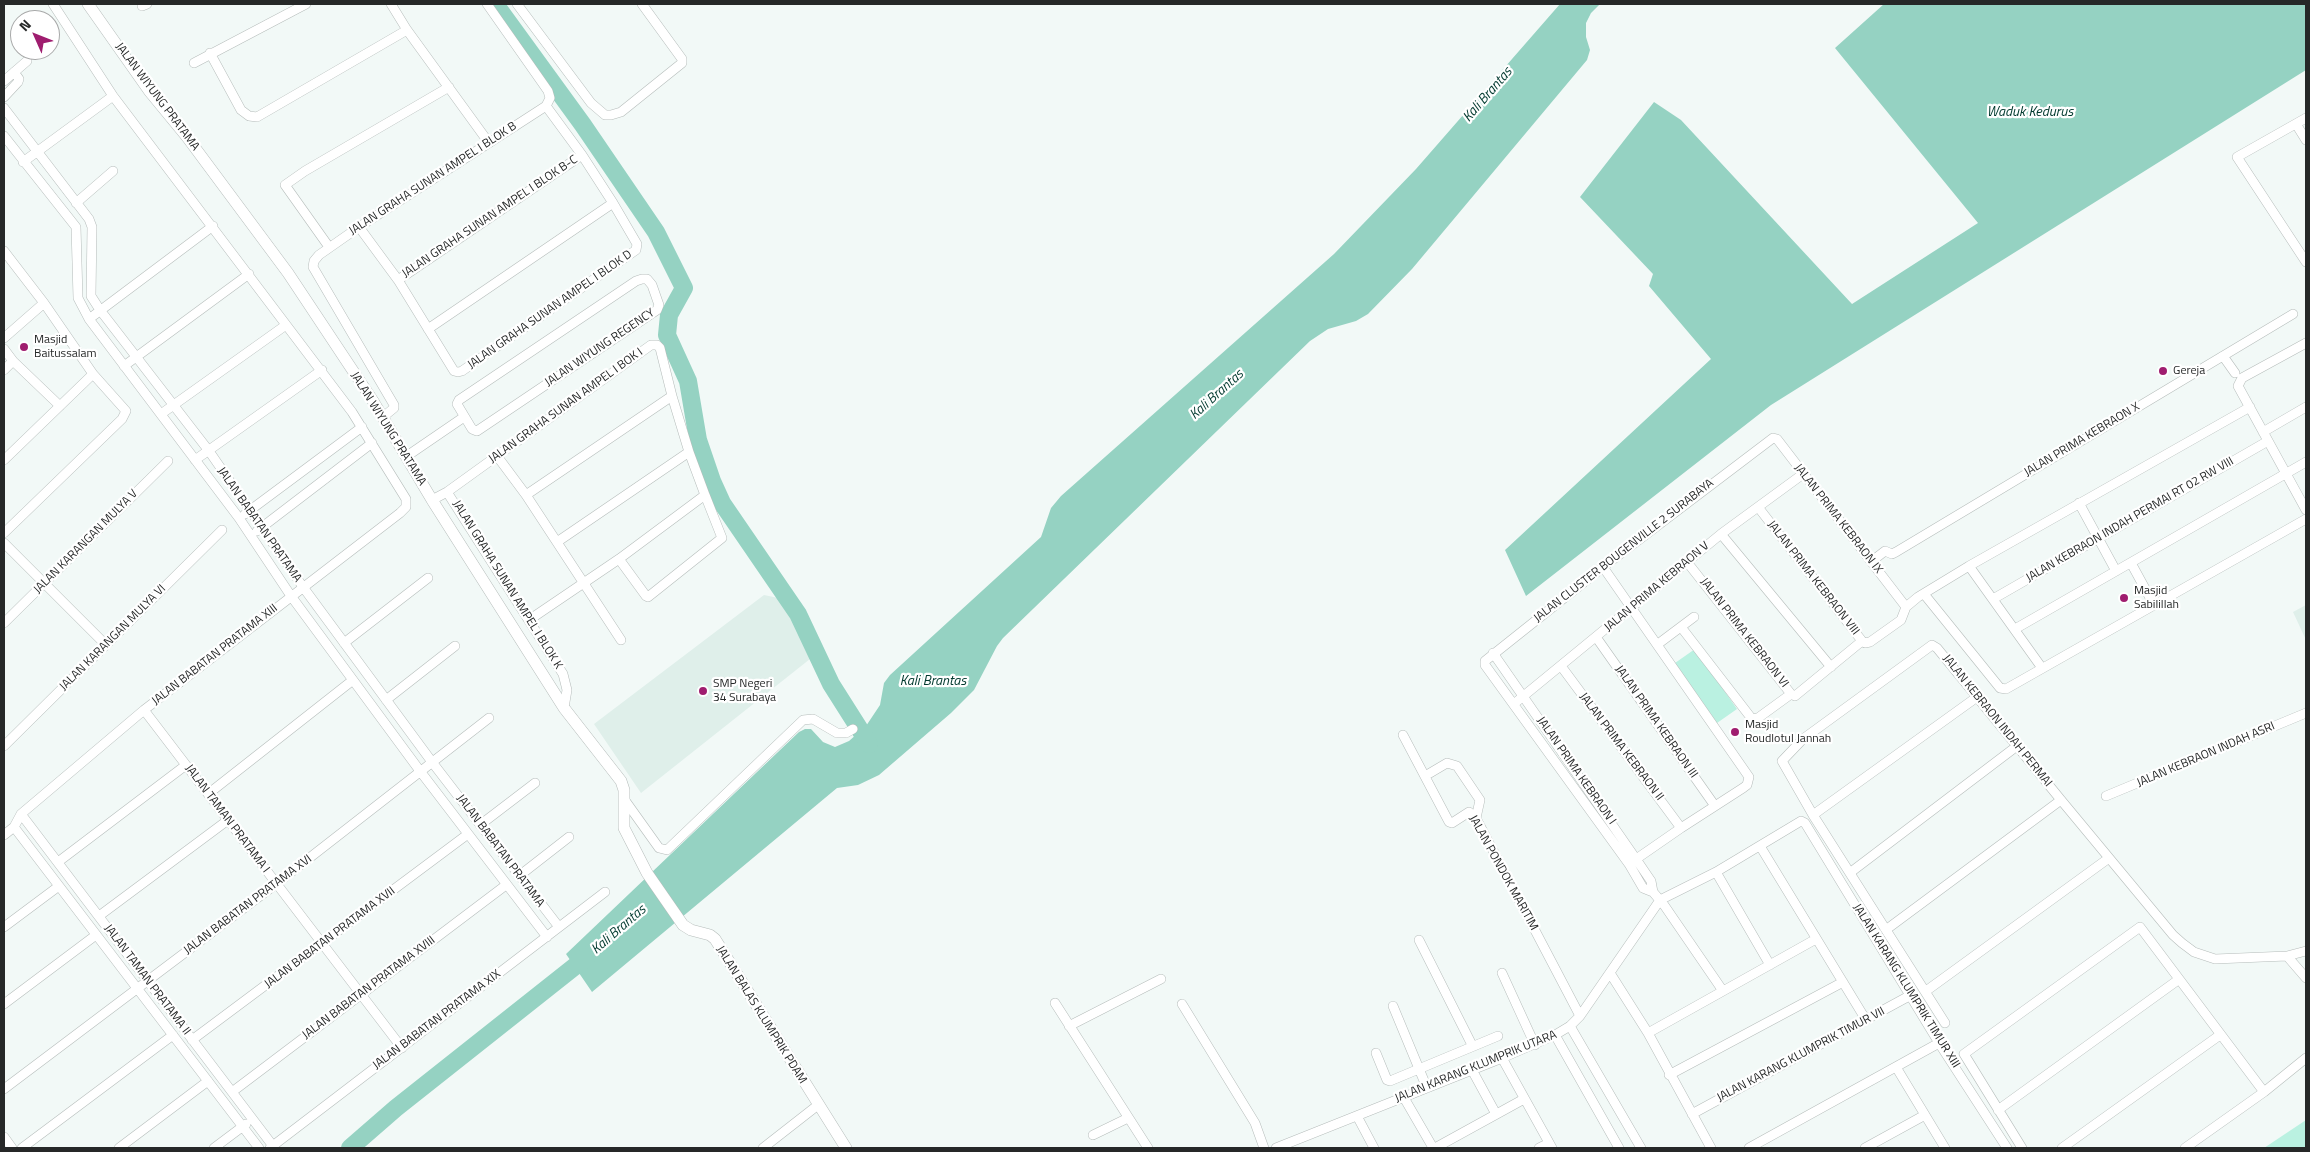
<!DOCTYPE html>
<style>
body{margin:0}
#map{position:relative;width:2310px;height:1152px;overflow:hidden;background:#f2f9f7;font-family:"Titillium Web",sans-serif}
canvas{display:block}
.frame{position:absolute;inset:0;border:5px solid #262828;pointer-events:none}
.north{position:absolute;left:10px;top:10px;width:50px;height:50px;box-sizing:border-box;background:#fff;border:1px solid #a8a9a9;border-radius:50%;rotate:314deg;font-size:14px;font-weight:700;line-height:20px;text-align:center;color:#262828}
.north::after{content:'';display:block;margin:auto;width:18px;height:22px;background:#9f1d6f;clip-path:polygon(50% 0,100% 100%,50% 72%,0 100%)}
</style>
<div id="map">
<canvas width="2310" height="1152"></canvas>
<div class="frame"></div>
<div class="north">N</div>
</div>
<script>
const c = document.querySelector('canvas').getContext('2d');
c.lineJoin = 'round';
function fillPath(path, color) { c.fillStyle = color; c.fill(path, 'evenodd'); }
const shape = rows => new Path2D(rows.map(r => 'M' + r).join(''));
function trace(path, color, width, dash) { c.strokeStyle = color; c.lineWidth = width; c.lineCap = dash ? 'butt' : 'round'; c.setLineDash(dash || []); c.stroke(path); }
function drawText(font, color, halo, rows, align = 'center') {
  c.font = font + ' "Titillium Web",sans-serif'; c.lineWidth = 4.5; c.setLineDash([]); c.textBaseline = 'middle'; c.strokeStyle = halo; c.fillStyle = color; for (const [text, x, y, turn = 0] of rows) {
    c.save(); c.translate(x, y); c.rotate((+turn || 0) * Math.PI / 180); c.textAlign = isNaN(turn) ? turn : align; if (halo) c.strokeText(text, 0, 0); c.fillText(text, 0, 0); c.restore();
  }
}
const built = shape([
 [764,595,783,599,794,615,810,659,641,793,594,724],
 [2306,605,2306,640,2293,612]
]);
const green = shape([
 [1695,649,1737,709,1717,723,1675,663],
 [2306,1120,2306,1148,2264,1148]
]);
const water = shape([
 [1560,4,1600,4,1591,13,1586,23,1586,37,1590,50,1587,60,1412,269,1368,314,1356,321,1328,329,1310,341,1003,638,997,646,974,690,951,713,879,775,858,785,837,788,592,992,566,954,799,732,805,729,811,729,823,742,835,747,849,741,866,726,880,705,884,683,890,675,1041,537,1051,508,1061,496,1334,254,1416,169],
 [1884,4,2306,4,2306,70,1771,405,1526,596,1505,550,1711,359,1649,286,1653,274,1580,197,1654,102,1681,120,1852,304,1978,223,1835,48]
]);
const river = shape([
 [495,4,583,125,656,232,684,288,669,315,667,335,688,381,698,440,712,481,722,503,798,614,831,684,869,744],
 [350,1148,396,1108,593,952]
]);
const minor = shape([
 [391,4,407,30,489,143],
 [517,4,591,103,605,115,611,115,621,112,682,63,682,59,642,4],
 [142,6,147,4],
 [210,53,241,110,249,116,257,117,407,30],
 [194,63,306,4],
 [4,81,27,61],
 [4,97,18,82,19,79,14,72],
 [4,108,89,219,92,227,91,296,100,310,209,451,303,587,432,762,559,927],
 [2306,118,2237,157,2306,262],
 [2296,124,2306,140],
 [4,136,76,227,78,298,89,319,239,518,291,596,420,771,547,937],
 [582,155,613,203],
 [23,162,113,96],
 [76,203,113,171],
 [359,227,398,280,454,371,458,372,462,371,636,250,637,244,613,203,428,329],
 [329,247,285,185,305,171,449,87],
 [4,251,44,303,93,374,126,411,122,419,4,533],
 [642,279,647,279,652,285,659,305,657,310,477,431,472,429,457,404,459,400,636,281,642,279],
 [398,280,582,155,546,106],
 [89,319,213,226],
 [4,338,44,303],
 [2306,343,2242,378,2238,386,2306,510],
 [4,349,13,361,60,406],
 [2223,356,2235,373],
 [124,366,249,274],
 [4,370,13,361],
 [161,414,286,325],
 [383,417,394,408,394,405,313,267,314,261,319,255,359,227,546,106,550,98,548,91,487,4],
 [2263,432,2306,407],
 [407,456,464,417],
 [497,456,526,495,621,640],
 [4,460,93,374],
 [195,460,322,370],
 [447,492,563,674,567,690,564,708],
 [526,495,672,396,689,452,705,495,619,559,529,620],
 [432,500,447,492,651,345,657,345,660,348,672,396],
 [2079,503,2116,571],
 [1758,507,1862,641],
 [245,514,362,427],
 [257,531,372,443],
 [1721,534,1831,667],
 [557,542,689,452],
 [4,543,106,645],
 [619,559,646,596,648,597,722,538,705,495],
 [1872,561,1885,551,1892,554,1896,552,2293,314],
 [2131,563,2154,605],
 [1969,566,2042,668],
 [1603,567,1749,777,1747,785,1743,788,1681,828,1629,864],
 [1924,594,2000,688,2006,689,2306,519],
 [1993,599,2268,441],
 [4,623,168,461],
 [1681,627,1752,719,1758,718,1791,694,1687,562],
 [2015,629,2306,462],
 [1596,637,1715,806],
 [1862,641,1865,643,1870,642,1901,620,1906,607,1918,597,1969,566,2250,407],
 [344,643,428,578],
 [1658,644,1694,617],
 [1493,653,1636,859,1651,881,1653,892],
 [1561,666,1681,828],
 [1791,694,1795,696,1862,641],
 [386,700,455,646],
 [1515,703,1721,534,1803,474],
 [144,710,402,1048],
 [1403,735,1449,822,1452,823,1469,812,1476,818,1580,1016],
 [4,746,222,530],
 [1425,776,1447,763,1457,766,1480,800,1476,818],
 [208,794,353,680],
 [2106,796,2306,713],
 [624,799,659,848,667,850,803,720,813,719,837,733,846,733,853,729],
 [21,814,273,1146],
 [1813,815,1977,697],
 [480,825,535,783],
 [14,827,259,1148],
 [4,835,14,827,21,814,144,710,400,513,406,507,406,499,352,412,113,96,53,4],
 [1760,846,1866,1020],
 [58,862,186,765],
 [1716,872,1770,965],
 [1851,872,2017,746],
 [519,876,569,837],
 [99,916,228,820],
 [4,927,59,886],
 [1887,929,2061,800],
 [1419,940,1472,1045],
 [2287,956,2306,978],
 [1502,973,1535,1045],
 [1610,973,1648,1033,1711,1148],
 [1723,991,1664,905,1653,892,1643,888,1629,864,1485,665,1485,661,1603,567,1773,438,1777,439,1906,607],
 [1926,991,2109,858],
 [1055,1003,1148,1148],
 [4,1004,96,935],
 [1182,1004,1255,1123,1264,1148],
 [1393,1006,1427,1088],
 [1945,1023,1813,815,1782,761,1803,739,1932,645,1937,648,2061,800,2173,935,2182,943,2194,952,2215,959,2287,956,2306,951],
 [1069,1026,1161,979],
 [1570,1026,1641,1148],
 [1648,1033,1816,939],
 [1555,1035,1619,1148],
 [192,1040,468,834],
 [1376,1053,1387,1080,1390,1081,1498,1036],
 [1502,1058,1552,1148],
 [1896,1067,1945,1148],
 [1472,1070,1496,1114],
 [1669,1075,1843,982],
 [4,1089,276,884,489,718],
 [232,1092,506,885],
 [1403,1096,1432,1146,1435,1148,1524,1099],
 [1998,1110,2178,980],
 [1692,1114,1911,995],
 [1357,1116,1374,1148],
 [1093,1135,1128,1118],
 [4,1137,12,1148],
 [22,1148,173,1035],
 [119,1148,208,1081],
 [214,1148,246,1124],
 [270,1148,605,892],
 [763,1148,818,1105],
 [1276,1148,1502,1058,1555,1035,1570,1026,1580,1016,1660,900,1716,872,1801,821,1805,823,1939,1043,2007,1148],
 [1539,1148,1549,1143],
 [1749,1148,1939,1043],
 [1865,1148,1925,1115],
 [2022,1148,1964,1054,2140,927,2264,1092],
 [2062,1148,2220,1035],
 [2185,1148,2264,1092,2306,1058]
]);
const tertiary = shape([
 [88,4,150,92,187,137,288,273,373,401,432,500,564,708,621,781,624,790,624,828,647,873,683,925,691,930,710,935,715,939,846,1148]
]);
const markers = [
 [24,347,5,"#9f1d6f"],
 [2163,371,5,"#9f1d6f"],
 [2124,598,5,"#9f1d6f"],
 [703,691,5,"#9f1d6f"],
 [1735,732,5,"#9f1d6f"]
];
const streetNames = [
 ["JALAN WIYUNG PRATAMA",157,97,53],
 ["JALAN GRAHA SUNAN AMPEL I BLOK B",433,179,-33],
 ["JALAN GRAHA SUNAN AMPEL I BLOK B-C",490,217,-34],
 ["JALAN GRAHA SUNAN AMPEL I BLOK D",550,310,-35],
 ["JALAN WIYUNG REGENCY",600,348,-34],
 ["JALAN GRAHA SUNAN AMPEL I BOK I",566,406,-36],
 ["JALAN WIYUNG PRATAMA",388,429,58],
 ["JALAN PRIMA KEBRAON X",2082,440,-31],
 ["JALAN PRIMA KEBRAON IX",1838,519,52],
 ["JALAN KEBRAON INDAH PERMAI RT 02 RW VIII",2130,520,-30],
 ["JALAN BABATAN PRATAMA",259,525,55],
 ["JALAN KARANGAN MULYA V",86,542,-45],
 ["JALAN CLUSTER BOUGENVILLE 2 SURABAYA",1624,551,-38],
 ["JALAN PRIMA KEBRAON VIII",1813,578,52],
 ["JALAN GRAHA SUNAN AMPEL I BLOK K",507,585,58],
 ["JALAN PRIMA KEBRAON V",1657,587,-40],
 ["JALAN PRIMA KEBRAON VI",1744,633,52],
 ["JALAN KARANGAN MULYA VI",113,638,-45],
 ["JALAN BABATAN PRATAMA XIII",215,655,-38],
 ["JALAN KEBRAON INDAH PERMAI",1997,721,51],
 ["JALAN PRIMA KEBRAON III",1656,722,55],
 ["JALAN PRIMA KEBRAON II",1621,747,53],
 ["JALAN KEBRAON INDAH ASRI",2206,755,-23],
 ["JALAN PRIMA KEBRAON I",1576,771,55],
 ["JALAN TAMAN PRATAMA I",227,819,53],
 ["JALAN BABATAN PRATAMA",500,851,53],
 ["JALAN PONDOK MARITIM",1503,873,61],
 ["JALAN BABATAN PRATAMA XVI",248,905,-37],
 ["JALAN BABATAN PRATAMA XVII",330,938,-37],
 ["JALAN TAMAN PRATAMA II",147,980,53],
 ["JALAN KARANG KLUMPRIK TIMUR XIII",1906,986,58],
 ["JALAN BABATAN PRATAMA XVIII",369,988,-37],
 ["JALAN BALAS KLUMPRIK PDAM",761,1015,58],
 ["JALAN BABATAN PRATAMA XIX",437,1020,-37],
 ["JALAN KARANG KLUMPRIK TIMUR VII",1801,1055,-28],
 ["JALAN KARANG KLUMPRIK UTARA",1476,1067,-22]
];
const poiNames = [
 ["Masjid",34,340],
 ["Baitussalam",34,354],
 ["Gereja",2173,371],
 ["Masjid",2134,591],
 ["Sabilillah",2134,605],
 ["SMP Negeri",713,684],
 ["34 Surabaya",713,698],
 ["Masjid",1745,725],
 ["Roudlotul Jannah",1745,739]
];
const waterNames = [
 ["Kali Brantas",1488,95,-49],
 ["Waduk Kedurus",2030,113],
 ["Kali Brantas",1217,395,-42],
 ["Kali Brantas",933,682],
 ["Kali Brantas",619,930,-41]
];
fillPath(built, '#dfefea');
fillPath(green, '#baf1e1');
fillPath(water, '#95d2c2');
trace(river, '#95d2c2', 18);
trace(minor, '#b5bcba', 10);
trace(tertiary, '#b5bcba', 12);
trace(minor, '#fff', 9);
trace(tertiary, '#fff', 11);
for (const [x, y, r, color] of markers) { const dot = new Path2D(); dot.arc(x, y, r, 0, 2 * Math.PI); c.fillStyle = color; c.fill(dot); trace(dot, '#fff', 2); }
drawText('12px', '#262828', '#fff', streetNames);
drawText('12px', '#262828', '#fff', poiNames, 'left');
drawText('italic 14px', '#00392e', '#fff', waterNames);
</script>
